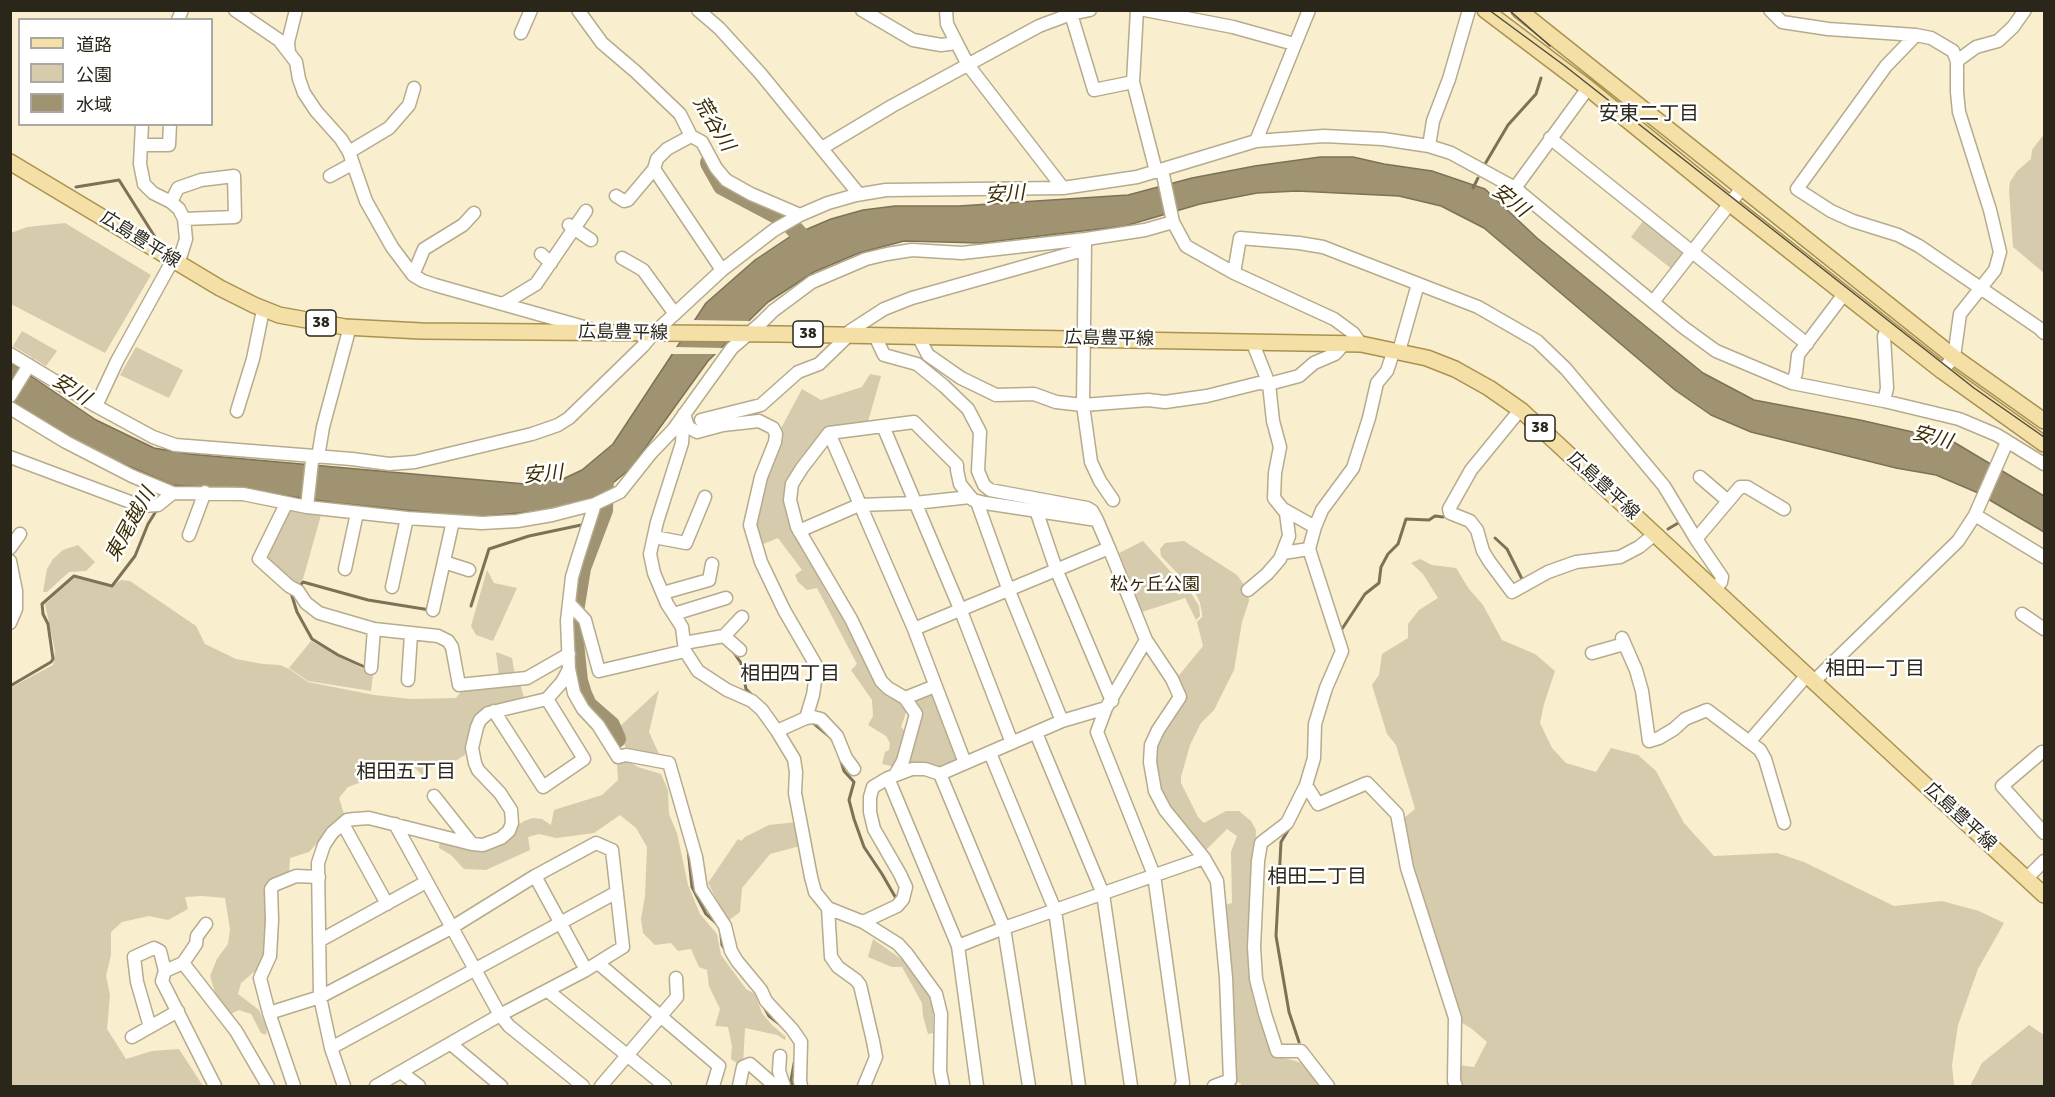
<!DOCTYPE html>
<meta charset="utf-8">
<style>
body{margin:0}
#map{position:relative;width:2055px;height:1097px;overflow:hidden;background:#f9eece;font-family:Signika,"Noto Sans JP",sans-serif}
canvas{display:block}
.frame{position:absolute;inset:0;border:12px solid #2a261a;pointer-events:none}
.legend{position:absolute;left:18px;top:18px;width:195px;height:108px;box-sizing:border-box;background:#fff;border:2px solid #aaa8a3;margin:0;padding:8px 10px;list-style:none;font-size:18px;color:#2a261a}
.legend li{display:flex;align-items:center;gap:12px;height:30px}
.legend b{width:30px;border:2px solid #aaa8a3}
</style>
<div id="map">
<canvas width="2055" height="1097"></canvas>
<div class="frame"></div>
<ul class="legend">
<li><b style="height:8px;background:#f4e0a7"></b>道路</li>
<li><b style="height:16px;background:#d6cbac"></b>公園</li>
<li><b style="height:16px;background:#a09371"></b>水域</li>
</ul>
</div>
<script>
const c = document.querySelector('canvas').getContext('2d');
c.lineJoin = 'round';
function fillPath(path, color) { c.fillStyle = color; c.fill(path, 'evenodd'); }
const shape = rows => new Path2D(rows.map(r => 'M' + r).join(''));
function trace(path, color, width, dash) { c.strokeStyle = color; c.lineWidth = width; c.lineCap = dash ? 'butt' : 'round'; c.setLineDash(dash || []); c.stroke(path); }
function drawText(font, color, halo, rows, align = 'center') {
  c.font = font + ' Signika,"Noto Sans JP",sans-serif'; c.lineWidth = 5; c.setLineDash([]); c.textBaseline = 'middle'; c.strokeStyle = halo; c.fillStyle = color; for (const [text, x, y, turn = 0] of rows) {
    c.save(); c.translate(x, y); c.rotate((+turn || 0) * Math.PI / 180); c.textAlign = isNaN(turn) ? turn : align; if (halo) c.strokeText(text, 0, 0); c.fillText(text, 0, 0); c.restore();
  }
}
const green = shape([
 [2044,134,2044,273,2013,247,2009,190,2010,182,2017,171,2031,159,2032,150],
 [1643,221,1686,254,1673,270,1631,237],
 [65,223,151,275,105,353,11,304,11,233,27,227],
 [22,331,57,351,46,366,13,346],
 [136,347,183,370,169,398,120,375],
 [870,374,881,376,867,425,829,433,790,500,824,578,821,582,831,601,837,600,885,692,902,700,907,710,901,727,907,733,896,767,882,764,885,752,889,750,890,743,886,736,868,725,873,716,872,700,851,670,857,664,817,588,807,590,798,582,795,575,802,570,778,538,761,545,756,523,763,479,779,432,802,389,821,400,862,387],
 [288,509,321,515,303,579,297,586,262,558],
 [1143,541,1180,582,1188,588,1199,606,1200,616,1196,620,1185,598,1142,612,1119,553],
 [1184,541,1237,575,1248,590,1249,601,1242,622,1234,670,1214,710,1201,723,1190,745,1181,777,1181,783,1198,817,1204,823,1226,811,1239,811,1251,821,1256,830,1250,978,1273,1055,1306,1064,1325,1086,1242,1086,1240,1083,1233,1081,1226,905,1232,903,1231,852,1237,836,1227,829,1204,852,1158,792,1154,746,1183,694,1176,679,1203,646,1197,622,1202,617,1202,613,1200,603,1195,592,1161,556,1160,549,1165,543],
 [78,545,95,562,86,571,69,572,47,592,43,592,47,569,53,559,63,550],
 [1420,559,1432,565,1456,568,1469,589,1483,605,1502,640,1535,654,1555,671,1544,704,1540,723,1552,748,1566,763,1596,772,1611,748,1638,755,1656,771,1684,823,1714,856,1777,853,1804,862,1894,906,1942,901,1979,911,2004,923,1978,969,1958,1025,1952,1065,1954,1086,1458,1086,1459,1065,1474,1067,1487,1042,1472,1029,1459,1021,1455,996,1441,958,1414,866,1404,818,1415,809,1413,802,1396,745,1387,734,1372,685,1379,675,1382,654,1408,638,1408,624,1419,610,1438,598,1423,574,1411,563],
 [487,570,494,583,517,588,493,641,476,635,471,626],
 [76,578,111,587,121,580,130,581,196,626,205,644,236,659,263,664,280,665,289,669,308,682,374,695,411,699,456,698,464,688,520,683,525,701,472,725,466,742,465,755,457,760,444,762,433,767,422,775,411,764,392,781,383,774,348,787,339,798,344,814,309,852,290,858,289,875,270,886,268,940,262,965,241,983,238,994,259,1010,267,1029,266,1035,261,1033,251,1014,239,1010,231,1014,216,996,210,976,217,959,228,944,230,929,225,898,202,896,185,897,188,909,168,920,149,916,122,922,111,932,111,955,106,976,110,995,107,1029,126,1059,152,1051,179,1049,203,1086,11,1086,10,688,53,665,55,651,45,604,73,579],
 [311,641,373,674,371,691,308,681,289,668],
 [496,652,512,658,515,676,499,676],
 [932,689,960,764,942,772,902,770,919,713,910,699],
 [659,690,649,732,659,754,644,756,627,750,617,729],
 [624,759,638,767,661,774,668,790,669,814,677,833,688,885,700,914,717,934,721,955,746,989,755,994,762,1013,772,1025,786,1037,785,1040,777,1035,745,1028,743,1067,731,1059,732,1046,728,1027,715,1026,720,1009,709,986,707,970,699,967,691,949,678,951,671,943,655,945,643,933,641,919,645,896,647,847,636,828,620,815,594,833,556,838,539,834,528,837,530,850,486,870,464,869,451,855,439,848,440,839,484,848,524,821,533,818,542,819,551,825,554,810,602,795,618,780,617,763],
 [797,822,800,846,770,854,742,888,740,912,728,921,708,883,738,839,741,841,745,837,769,825],
 [873,939,904,961,933,1000,933,1033,928,1034,923,1016,922,1003,902,967,892,967,868,957],
 [2029,1025,2044,1035,2044,1086,1970,1086,1982,1063]
]);
const water = shape([
 [1320,157,1353,157,1384,164,1432,171,1485,189,1537,238,1703,373,1754,400,1860,420,1952,441,2044,496,2044,532,1976,492,1936,475,1896,468,1751,432,1711,415,1675,390,1484,228,1441,206,1399,196,1297,191,1257,193,1200,204,1125,226,981,243,904,241,859,253,814,272,768,302,708,361,630,469,597,496,551,510,475,517,336,503,246,490,172,485,92,450,11,401,10,362,96,420,154,448,189,454,525,484,563,479,582,470,613,444,706,303,755,260,791,236,831,219,863,210,895,206,959,206,1128,195,1192,178,1255,166,1320,157]
]);
const pier = shape([
 [692,320,750,321,746,326,688,325],
 [674,347,725,348,719,354,670,354]
]);
const stream = shape([
 [1485,164,1508,125,1536,94,1541,78],
 [76,187,119,180,155,237],
 [1473,188,1478,178],
 [592,522,599,521],
 [1668,529,1680,522],
 [1495,538,1507,549,1523,581],
 [299,587,303,582,368,600,430,610],
 [291,593,297,612,312,639,338,655,367,668],
 [471,606,489,549,529,536,586,524],
 [1340,632,1365,594,1379,583,1381,567,1388,554,1398,544,1406,519,1429,520,1435,516,1443,517],
 [732,650,741,663,746,689,754,697],
 [10,686,51,662,53,659,48,624,43,614,42,604,74,576,112,586,135,556,148,524,158,508],
 [812,722,830,737],
 [840,758,844,771,854,782,849,800,854,819,864,847,882,874,897,900],
 [1290,827,1281,842,1276,936,1289,1012,1299,1042],
 [688,849,692,887,706,914,717,924],
 [721,935,722,945,726,951],
 [763,1005,769,1016,778,1023],
 [793,1086,791,1080,796,1053]
]);
const river = shape([
 [709,163,722,186,786,220,811,247],
 [605,473,604,510,582,568,573,624,579,681,583,694,588,705,611,725,617,739]
]);
const minor = shape([
 [235,10,279,40,296,62,299,79,304,93,316,111,341,139,349,152,366,201,392,247,413,275,423,281,435,285,591,329],
 [578,10,602,43,636,72,680,114,691,136,702,142,716,168,726,180,751,194,800,215],
 [698,10,719,28,760,73,858,193,856,195],
 [862,10,913,40,941,45,956,43],
 [946,10,947,24,968,65,1063,188],
 [1137,10,1133,82,1156,171],
 [1145,10,1233,27,1294,44],
 [1770,10,1782,22,1828,29,1916,35,1931,38,1953,51,1957,61,1957,92,1959,112,1990,210,2000,252,1995,270,1960,314,1954,357,1942,371],
 [1071,14,1094,90,1133,82],
 [178,20,182,10],
 [521,33,531,10],
 [1916,35,1886,66,1797,189,1831,211,1853,221,1898,235,1919,246,2039,328,2044,333],
 [289,52,288,42,296,10],
 [1957,61,1976,47,1998,41,2013,27,2025,10],
 [1550,138,1807,344],
 [1256,141,1309,10],
 [141,145,169,145,170,124],
 [1429,146,1433,121,1449,79,1469,10],
 [822,148,892,106,1039,26,1071,14,1090,10],
 [349,152,389,128,409,105,414,88],
 [654,169,722,270],
 [1162,170,1173,222,1186,246,1234,273,1334,319,1353,333,1361,344],
 [330,176,352,164],
 [1515,188,1588,88],
 [616,196,624,201,628,200,654,169,657,159,667,149,691,136],
 [171,202,178,188,201,180,234,176,235,217,184,219],
 [569,225,591,240],
 [1085,244,1083,405,1091,462,1100,481,1113,500],
 [541,254,551,263],
 [622,258,643,270,675,314],
 [1234,273,1240,238,1299,243,1323,247,1478,307,1537,341,1566,369,1664,486,1696,539,1722,577,1721,582,1714,590],
 [413,275,424,249,463,225,474,213],
 [1653,302,1742,188],
 [503,304,536,284,586,211],
 [875,336,884,355,917,364,944,386,968,409,980,432,978,471,984,485,990,490,1087,508,1092,511,1097,520,1109,548,1146,640,1106,708,1097,732,1154,875,1183,1083,1181,1086],
 [918,336,928,355,961,378,996,395,1034,394,1056,402,1083,405,1148,400,1165,402,1207,396,1259,383,1269,384,1299,376,1314,363,1335,354,1345,343],
 [1394,350,1387,371,1377,383,1369,418,1353,468,1322,510,1315,527,1309,549,1342,651,1326,688,1315,724,1314,758,1306,785,1318,804,1367,783,1397,814,1407,868,1455,1018,1454,1081,1456,1086],
 [1399,351,1418,284],
 [10,354,96,406,153,437,175,445,352,459,389,464,415,462,532,434,558,425,569,418,643,346,654,333,722,270,774,230,800,215,828,203,856,195,886,190,1063,188,1137,177,1256,141,1324,136,1383,139,1429,146,1451,153,1515,188,1683,327,1716,351,1792,383,1884,401,1959,419,1997,435,2044,464],
 [1792,383,1796,373,1798,355,1844,294],
 [10,396,29,365],
 [1884,401,1887,388,1884,336,1888,329],
 [96,406,117,361,170,265,180,258,186,239,184,219,179,209,171,202,153,193,144,184,140,164,142,124],
 [10,408,66,442,132,476,173,493,243,494,307,507,407,518,482,523,517,521,552,515,595,504,620,492,651,453,673,430,732,348,761,323,773,311,812,282,866,259,887,254,912,250,962,253,1086,239,1145,230,1173,222],
 [1520,410,1471,470,1449,509,1450,513,1470,521,1477,530,1483,551,1489,561,1512,592,1548,572,1576,562,1620,557,1639,547,1655,534],
 [237,411,253,359,263,310],
 [684,414,682,443,657,522,650,554,654,573,667,604,682,627,685,651,698,671,727,690,752,701,762,710,777,731,794,759,796,772,795,793,811,877,815,892,828,908,863,922,898,944,907,954,936,994,941,1014,940,1071,943,1086],
 [685,417,688,427,697,432,723,425,759,421,773,428,776,434,775,442,761,477,750,525,761,562,784,610,817,667,813,695,806,718,777,731],
 [701,420,761,405,798,372,819,364,849,335,850,331,884,309,912,298,1083,250],
 [883,426,961,611,1012,743],
 [829,433,914,629,965,763],
 [10,457,141,506,158,505,173,493],
 [318,457,323,427,348,334],
 [1700,477,1728,501],
 [977,502,1009,591,1062,721],
 [286,504,259,559,289,586,298,591,306,603,319,613,374,629,438,636,448,641,452,647,459,685,527,678,569,654],
 [595,504,578,557,572,577,569,603,567,621,569,669,574,693,583,709,598,725,618,757,626,755,669,763,696,857,701,889,725,926,731,951,737,961,761,990,766,1001,792,1029,801,1042,800,1081,801,1086],
 [307,507,312,461],
 [1283,509,1315,527],
 [1036,510,1056,569,1112,701],
 [1975,515,2044,557],
 [799,531,859,505,915,503,970,497],
 [189,535,205,492],
 [654,537,686,543,705,497],
 [1696,539,1740,487,1747,487,1784,509],
 [10,548,20,534],
 [1283,553,1309,549],
 [10,561,16,591,16,609,10,623],
 [444,562,469,570],
 [345,569,357,513],
 [392,587,407,518],
 [1248,590,1267,574,1280,559,1289,536,1286,513,1274,498,1275,473,1280,447,1273,421,1269,384,1252,341],
 [663,593,709,580,712,564],
 [569,603,585,620,599,671,685,651],
 [433,610,453,521],
 [674,614,726,598],
 [2022,614,2044,629],
 [914,629,1109,548],
 [724,636,740,650],
 [1622,638,1636,670,1642,691,1649,741,1659,738,1674,729,1685,719,1707,710,1760,750,1765,759,1784,823],
 [1146,640,1172,679,1180,697,1158,730,1151,745,1150,762,1155,791,1165,810,1204,858,1217,881,1226,978,1230,1080,1214,1086],
 [684,643,724,636,742,617],
 [1592,653,1624,644],
 [371,668,374,629],
 [408,680,411,634],
 [1813,682,1958,541,1975,515,2007,442],
 [905,698,935,686],
 [494,711,543,787,584,759,547,699],
 [806,718,813,717,821,719,837,736,846,758,854,769],
 [1036,733,1103,894,1131,1086],
 [1749,742,1807,675],
 [2042,752,2002,786,2044,833],
 [990,753,1055,910,1079,1086],
 [940,774,1004,928,1029,1086],
 [895,775,903,761,916,714,905,698,888,688,881,681,851,619,797,527,790,500,792,484,802,468,829,433,914,422,957,465,957,470,960,484,973,500,985,503,1097,520],
 [888,778,958,946,977,1086],
 [1306,785,1287,823,1261,843,1258,861,1254,947,1256,979,1265,1014,1277,1051,1301,1051,1328,1086],
 [434,796,472,844],
 [343,824,387,904],
 [395,824,500,1015,509,1026,583,1086],
 [535,876,586,970],
 [2026,879,2044,861],
 [828,908,831,957,838,967,856,980,860,985,873,1041,876,1057,864,1086],
 [863,922,897,906,903,899,906,887,900,874,874,829,870,812,870,797,873,787,888,778,912,769,925,769,940,774,1062,721,1106,708],
 [206,924,197,936,196,944,183,963,165,971,162,981,215,1086],
 [319,941,426,882],
 [958,946,1004,928,1204,858],
 [183,963,236,1031,268,1086],
 [598,963,719,1066,713,1086],
 [548,991,665,1086],
 [269,1013,320,997,451,928,535,876,596,843,612,850,623,947,586,970,500,1015,376,1086],
 [150,1027,137,982,134,957,154,948,160,951,165,971],
 [132,1037,178,1011],
 [451,1044,501,1086],
 [331,1048,617,892],
 [780,1056,779,1071,784,1086],
 [401,1072,419,1086],
 [294,1086,269,1013,260,978,270,956,272,920,271,889,274,885,296,876,319,877],
 [344,1086,331,1048,320,997,318,863,324,845,332,833,347,820,355,819,369,818,472,844,483,845,501,838,509,831,512,823,511,810,500,793,478,770,475,763,472,748,477,727,480,720,488,713,547,699,562,682,569,669],
 [601,1086,677,997,676,978],
 [739,1086,743,1067,750,1064,775,1086]
]);
const major = shape([
 [1485,10,1588,88,1729,203,1942,371,2044,444],
 [1519,10,1954,357,2044,421],
 [10,162,220,288,254,305,279,315,345,327,421,331,779,334,1361,344,1427,358,1455,369,1489,388,1522,411,2044,895]
]);
const tram = shape([
 [1489,10,1565,66,1974,388,2044,437],
 [1509,10,1550,46]
]);
const shields = [
 [321,323,30],
 [808,334,30],
 [1540,428,30]
];
const shieldNames = [
 ["38",321,323],
 ["38",808,334],
 ["38",1540,428]
];
const streetNames = [
 ["広島豊平線",140,240,32],
 ["広島豊平線",623,333,1],
 ["広島豊平線",1109,339,1],
 ["広島豊平線",1603,486,43],
 ["広島豊平線",1960,817,43]
];
const parkNames = [
 ["松ヶ丘公園",1155,585]
];
const neighbourhoodNames = [
 ["安東二丁目",1649,115],
 ["相田一丁目",1875,670],
 ["相田四丁目",790,675],
 ["相田五丁目",406,773],
 ["相田二丁目",1317,878]
];
const waterNames = [
 ["荒谷川",713,124,59],
 ["安川",1005,195,-4],
 ["安川",1510,201,38],
 ["安川",71,390,33],
 ["安川",1932,438,15],
 ["安川",543,475,-5],
 ["東尾越川",131,525,-61]
];
fillPath(green, '#d6cbac');
fillPath(water, '#a09371');
trace(water, '#7d7257', 1.5);
fillPath(pier, '#f9eece');
trace(stream, '#7d7257', 3);
trace(river, '#a09371', 18);
trace(minor, '#b6ab8d', 15);
trace(major, '#a9924f', 18);
trace(minor, '#fff', 12);
trace(major, '#f4e0a7', 15);
trace(tram, '#514b3c', 1.5);
for (const [x, y, w] of shields) { const box = new Path2D(); box.roundRect(x - w / 2, y - 13, w, 26, 4.5); c.fillStyle = '#fff'; c.fill(box); trace(box, '#2a261a', 1.5); }
drawText('bold 16px', '#2a261a', null, shieldNames);
drawText('18px', '#2a261a', '#fff', streetNames);
drawText('18px', '#332809', '#fff', parkNames);
drawText('20px', '#2a261a', '#fff', neighbourhoodNames);
drawText('italic 20px', '#3b2c00', '#fff', waterNames);
</script>
